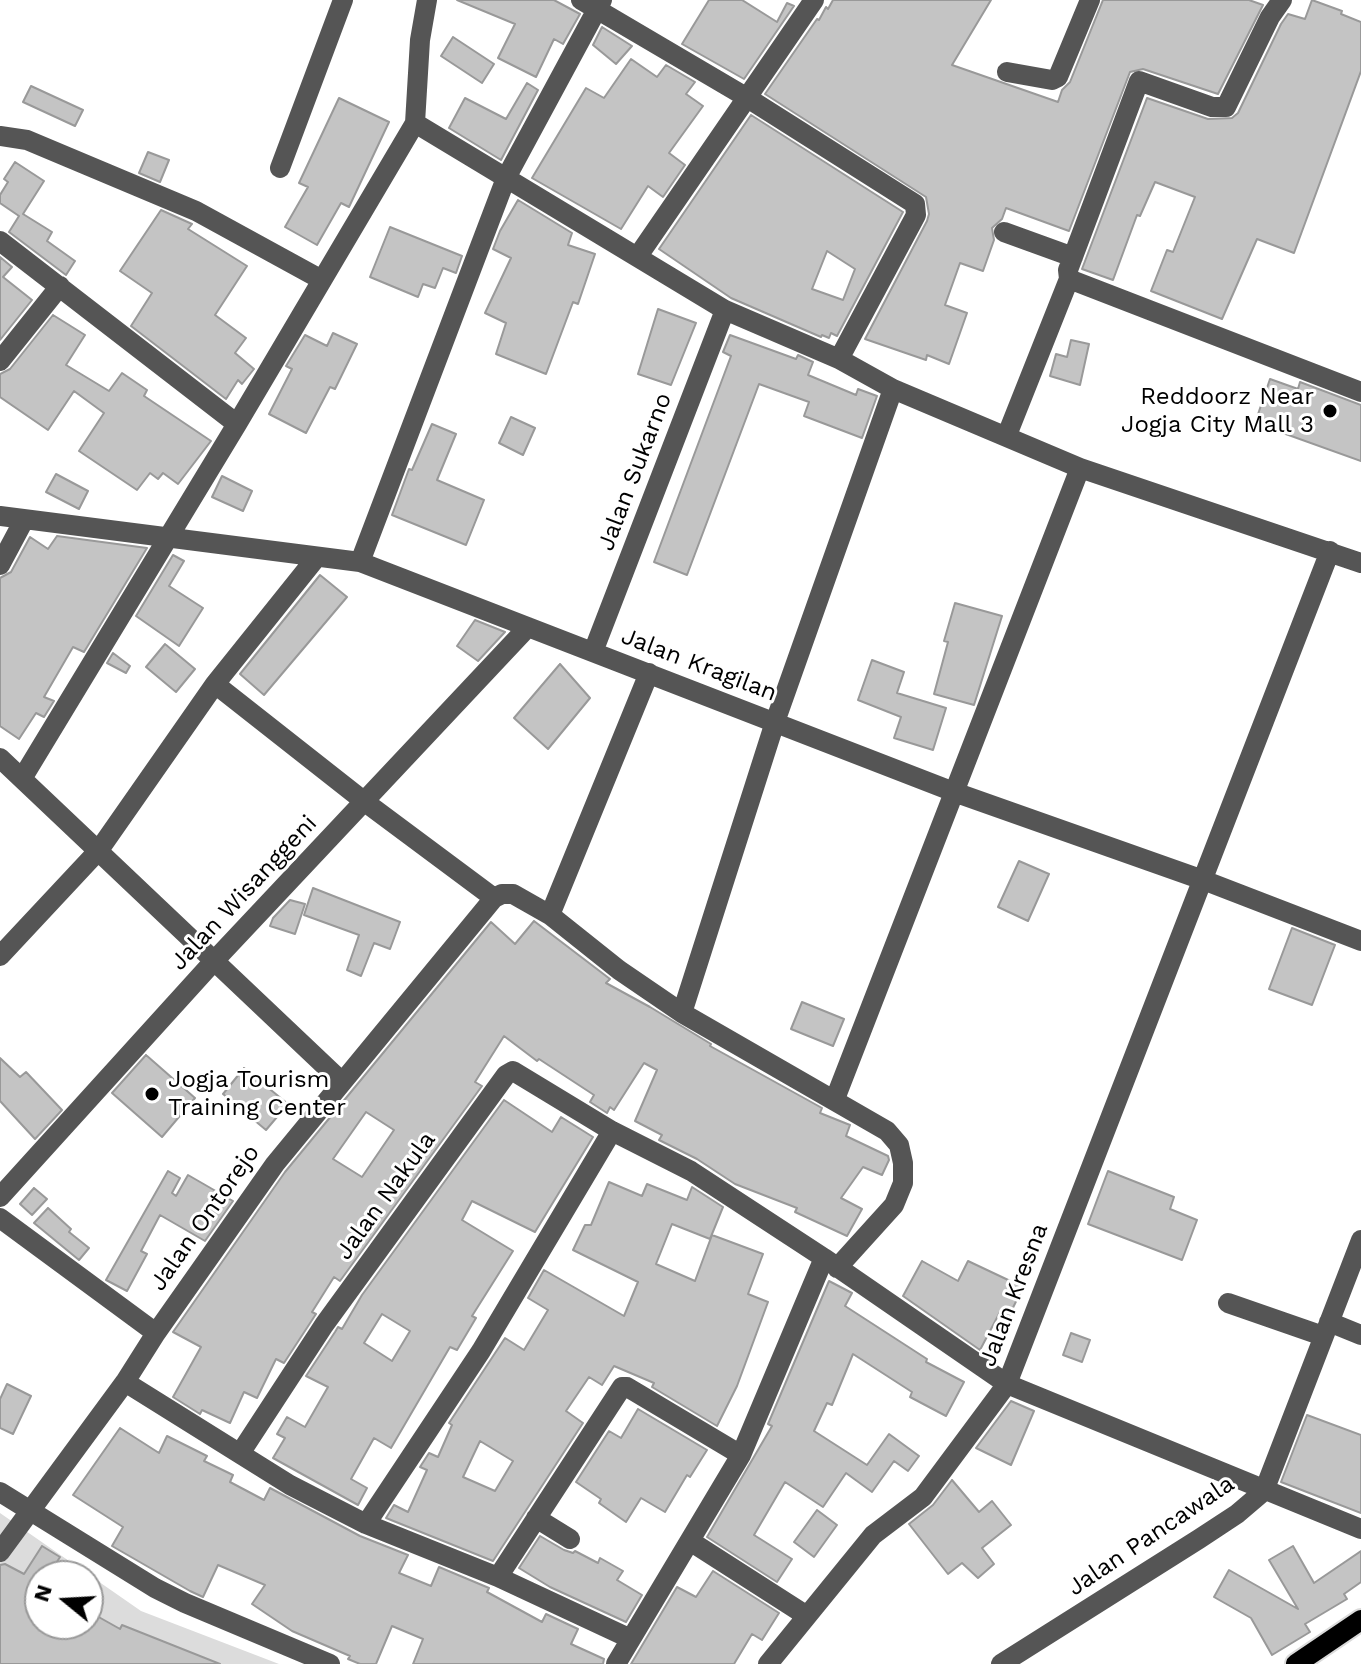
<!DOCTYPE html>
<style>
body{margin:0}
#map{position:relative;width:1361px;height:1664px;overflow:hidden;background:#fff;font-family:"Work Sans",sans-serif}
canvas{display:block}
.north{position:absolute;left:24px;top:1560px;width:80px;height:80px;box-sizing:border-box;background:#fff;border:2px solid #999;border-radius:50%;rotate:288deg;font-size:22px;font-weight:700;line-height:32px;text-align:center;color:#000}
.north::after{content:'';display:block;margin:auto;width:28px;height:36px;background:#000;clip-path:polygon(50% 0,100% 100%,50% 72%,0 100%)}
</style>
<div id="map">
<canvas width="1361" height="1664"></canvas>
<div class="north">N</div>
</div>
<script>
const c = document.querySelector('canvas').getContext('2d');
c.lineJoin = 'round';
function fillPath(path, color) { c.fillStyle = color; c.fill(path, 'evenodd'); }
const shape = rows => new Path2D(rows.map(r => 'M' + r).join(''));
function trace(path, color, width, dash) { c.strokeStyle = color; c.lineWidth = width; c.lineCap = dash ? 'butt' : 'round'; c.setLineDash(dash || []); c.stroke(path); }
function drawText(font, color, halo, rows, align = 'center') {
  c.font = font + ' "Work Sans",sans-serif'; c.lineWidth = 6; c.setLineDash([]); c.textBaseline = 'middle'; c.strokeStyle = halo; c.fillStyle = color; for (const [text, x, y, turn = 0] of rows) {
    c.save(); c.translate(x, y); c.rotate((+turn || 0) * Math.PI / 180); c.textAlign = isNaN(turn) ? turn : align; if (halo) c.strokeText(text, 0, 0); c.fillText(text, 0, 0); c.restore();
  }
}
const green = shape([
 [0,1513,141,1611,279,1664,0,1664],
 [40,1576,88,1576,88,1624,40,1624]
]);
const building = shape([
 [457,0,554,0,580,14,563,44,554,39,536,77,498,58,515,24,457,0],
 [709,0,742,0,777,22,787,3,794,6,744,79,682,44,709,0],
 [833,0,991,0,952,65,1058,102,1062,90,1070,82,1103,0,1249,0,1263,5,1218,94,1143,69,1130,72,1069,231,1006,208,1002,219,992,228,994,240,983,271,960,263,945,305,967,313,949,364,927,355,926,360,865,339,927,221,929,214,926,197,765,94,817,19,819,20,826,7,828,9,833,0],
 [1312,0,1342,11,1341,14,1361,22,1361,71,1294,253,1257,239,1222,319,1151,291,1167,250,1173,252,1195,197,1155,182,1140,216,1137,215,1113,280,1082,269,1147,98,1208,119,1232,118,1238,113,1281,24,1288,14,1305,19,1312,0],
 [602,27,632,46,616,64,593,45,602,27],
 [453,37,494,64,482,83,441,56,453,37],
 [631,59,657,77,666,65,695,82,686,94,703,106,669,153,685,165,663,197,648,186,621,229,532,178,586,88,604,98,631,59],
 [527,83,538,90,501,160,449,128,465,98,506,119,527,83],
 [31,86,83,110,75,126,23,102,31,86],
 [339,98,389,122,349,207,341,203,317,245,285,227,308,187,299,183,339,98],
 [751,115,903,212,837,336,831,333,829,338,822,335,821,337,731,298,659,249,751,115],
 [827,251,855,269,843,300,812,289,827,251],
 [148,152,169,160,160,182,139,173,148,152],
 [15,162,44,181,23,214,52,232,47,241,75,261,66,275,9,232,19,216,0,203,0,195,8,182,4,179,15,162],
 [518,200,572,233,568,245,595,254,578,304,573,302,546,374,496,354,506,323,485,313,511,258,493,249,500,231,518,200],
 [161,210,192,224,188,229,247,266,215,315,246,338,235,353,254,369,242,384,238,380,226,399,131,326,152,293,120,271,161,210],
 [390,227,462,256,456,273,443,268,435,288,423,284,418,297,370,277,390,227],
 [0,257,12,267,3,277,32,300,0,340,0,257],
 [658,309,696,323,671,385,638,374,658,309],
 [53,315,85,335,66,365,109,391,122,373,147,390,144,396,211,441,178,484,163,473,158,479,150,473,137,490,79,451,104,413,74,391,48,430,0,397,0,374,10,369,53,315],
 [333,333,357,344,335,389,330,387,306,433,269,414,292,369,286,366,305,335,327,346,333,333],
 [730,335,796,359,798,355,813,362,808,375,856,395,858,389,877,396,862,438,804,416,809,402,759,384,687,575,654,562,731,356,723,352,730,335],
 [1071,340,1089,344,1080,385,1050,376,1056,354,1067,357,1071,340],
 [1270,379,1298,389,1300,382,1361,405,1361,461,1255,423,1270,379],
 [511,417,535,428,523,455,499,443,511,417],
 [432,424,456,434,437,480,484,500,466,545,392,515,409,469,412,470,432,424],
 [56,474,88,491,79,509,46,492,56,474],
 [222,476,252,491,243,511,212,497,222,476],
 [57,536,147,548,84,652,73,647,44,697,54,701,44,717,36,713,19,739,0,726,0,578,11,572,30,537,48,549,57,536],
 [173,555,184,561,169,586,203,608,179,646,136,616,173,555],
 [320,575,347,597,264,695,240,674,320,575],
 [955,603,1002,616,974,705,934,694,948,642,944,641,955,603],
 [475,620,505,632,478,661,457,646,475,620],
 [165,644,195,669,176,692,146,667,165,644],
 [113,653,130,666,126,673,107,663,113,653],
 [872,660,904,672,897,693,946,708,933,750,894,738,901,717,858,700,872,660],
 [560,664,590,698,548,749,514,718,560,664],
 [1019,861,1049,874,1028,921,998,907,1019,861],
 [313,888,400,922,390,949,374,943,361,976,347,970,359,935,304,915,313,888],
 [290,900,305,904,295,934,270,926,273,918,290,900],
 [534,921,610,979,606,983,650,1007,711,1044,710,1046,822,1108,820,1113,850,1125,846,1136,888,1156,889,1160,882,1175,863,1167,841,1198,862,1209,847,1236,795,1212,797,1208,735,1184,697,1159,659,1140,662,1135,635,1121,657,1070,644,1063,614,1110,610,1107,607,1113,590,1102,594,1095,539,1059,537,1061,504,1036,475,1082,482,1086,340,1281,334,1277,312,1312,316,1314,284,1363,276,1359,257,1398,244,1392,230,1423,202,1410,200,1414,173,1397,201,1347,173,1332,285,1172,491,922,515,944,534,921],
 [366,1112,394,1130,362,1177,333,1159,366,1112],
 [1292,928,1335,945,1312,1005,1269,989,1292,928],
 [802,1002,844,1019,833,1046,791,1029,802,1002],
 [146,1055,195,1098,162,1137,112,1093,146,1055],
 [0,1058,20,1077,26,1072,62,1110,35,1139,0,1101,0,1058],
 [244,1068,288,1104,266,1130,223,1094,244,1068],
 [504,1100,552,1132,561,1117,593,1137,535,1232,472,1201,462,1220,513,1251,472,1316,476,1318,457,1350,450,1347,391,1448,374,1438,351,1479,367,1488,358,1505,273,1458,285,1438,277,1434,287,1417,305,1427,328,1387,306,1376,335,1332,338,1327,342,1329,362,1295,504,1100],
 [382,1314,410,1331,392,1361,364,1343,382,1314],
 [168,1171,180,1178,172,1193,176,1196,188,1175,233,1201,205,1241,160,1215,141,1251,147,1254,127,1291,106,1280,168,1171],
 [1108,1171,1174,1197,1170,1209,1197,1220,1182,1260,1088,1224,1108,1171],
 [609,1182,642,1196,647,1184,687,1200,692,1187,723,1207,710,1239,672,1224,656,1264,695,1281,712,1235,763,1254,748,1294,768,1302,737,1386,717,1426,652,1387,654,1383,614,1366,602,1385,589,1377,566,1411,583,1423,493,1561,386,1518,394,1505,408,1512,427,1470,420,1467,429,1453,438,1457,452,1425,449,1423,505,1338,524,1350,548,1310,528,1298,544,1270,624,1316,638,1282,573,1250,585,1225,591,1225,609,1182],
 [480,1441,513,1461,495,1491,463,1477,480,1441],
 [34,1188,47,1199,32,1215,20,1204,34,1188],
 [48,1208,71,1229,69,1232,89,1248,79,1260,34,1223,48,1208],
 [922,1261,958,1281,968,1261,1023,1287,1009,1316,1000,1312,980,1350,903,1296,922,1261],
 [829,1281,852,1293,845,1306,927,1359,926,1362,964,1382,946,1416,910,1397,912,1392,853,1354,832,1405,827,1403,814,1431,867,1465,889,1434,919,1456,908,1471,894,1461,872,1492,846,1473,823,1507,785,1482,754,1535,792,1559,777,1582,707,1537,772,1426,768,1424,829,1281],
 [1071,1333,1090,1340,1082,1362,1063,1355,1071,1333],
 [7,1384,31,1396,13,1434,0,1428,0,1399,7,1384],
 [1011,1401,1034,1411,1011,1465,976,1448,1011,1401],
 [638,1409,707,1450,690,1477,687,1475,665,1512,641,1498,626,1522,599,1503,601,1499,576,1482,609,1431,621,1438,638,1409],
 [1307,1415,1361,1435,1361,1513,1281,1482,1307,1415],
 [120,1428,159,1453,167,1436,207,1456,204,1461,233,1475,230,1482,264,1500,270,1488,360,1536,408,1555,399,1573,431,1586,439,1567,489,1588,487,1592,542,1622,546,1614,578,1629,571,1644,604,1659,603,1664,413,1664,423,1639,392,1626,376,1664,360,1664,348,1659,350,1656,292,1631,252,1604,265,1585,218,1565,203,1597,190,1591,112,1546,123,1527,73,1495,120,1428],
 [952,1480,979,1512,992,1501,1011,1525,982,1548,994,1564,978,1578,962,1563,948,1574,909,1524,933,1505,952,1480],
 [817,1510,837,1525,814,1557,794,1542,817,1510],
 [540,1536,564,1550,573,1553,575,1551,598,1563,600,1558,623,1571,617,1580,642,1595,626,1622,550,1587,519,1568,540,1536],
 [42,1546,60,1557,48,1576,40,1576,40,1624,88,1624,88,1611,120,1629,122,1625,220,1664,0,1664,0,1565,5,1564,24,1574,42,1546],
 [1293,1546,1314,1583,1361,1551,1361,1582,1344,1594,1347,1599,1305,1624,1310,1632,1272,1655,1251,1618,1214,1597,1229,1570,1298,1609,1269,1560,1293,1546],
 [713,1571,779,1613,762,1640,752,1634,734,1664,631,1664,677,1587,696,1597,713,1571]
]);
const minor = shape([
 [581,0,746,97,915,204,916,215,839,359],
 [1007,72,1052,80,1058,77,1090,0],
 [415,123,725,310,839,359,893,389,1080,468],
 [0,136,27,140,196,211,322,280],
 [280,168,343,0],
 [1004,232,1073,257],
 [0,241,237,424],
 [638,256,814,0],
 [1069,279,1361,392],
 [0,361,60,286],
 [1007,435,1069,279,1068,270,1139,81,1212,107,1226,107,1270,17,1282,0],
 [0,516,360,562,954,792,1203,880,1361,941],
 [360,562,506,178,602,0],
 [0,565,24,520],
 [593,652,725,310],
 [215,684,365,802,494,898],
 [0,758,341,1081],
 [23,777,237,424,415,123,420,40,427,0],
 [550,915,649,673],
 [0,956,99,850,215,684,316,558],
 [682,1013,775,722,893,389],
 [835,1099,1080,468,1361,563],
 [0,1197,214,961,528,627],
 [0,1218,156,1333],
 [1228,1303,1323,1336],
 [1329,1322,1361,1335],
 [125,1382,290,1485,366,1524,498,1577,631,1639],
 [241,1452,324,1325,506,1075,513,1071,612,1131,691,1171,824,1258,1007,1384,1361,1529],
 [0,1492,155,1588,185,1603,330,1664],
 [536,1518,570,1539],
 [366,1524,481,1351,612,1131],
 [690,1541,807,1616],
 [0,1552,125,1382,156,1333,275,1164,494,898,502,894,513,894,550,915,619,970,682,1013,887,1131,899,1145,903,1163,903,1183,894,1205,837,1268],
 [498,1577,622,1387,627,1387,741,1455],
 [616,1664,741,1455,824,1258],
 [768,1664,873,1535,923,1497,1007,1384,1330,551],
 [1001,1664,1199,1539,1237,1514,1264,1491,1361,1240]
]);
const major = shape([
 [1296,1664,1361,1620]
]);
const markers = [
 [1330,411,8,"#000"],
 [152,1094,8,"#000"]
];
const poiNames = [
 ["Reddoorz Near",1314,397],
 ["Jogja City Mall 3",1314,425],
 ["Jogja Tourism",168,1080,"left"],
 ["Training Center",168,1108,"left"]
];
const streetNames = [
 ["Jalan Sukarno",635,472,-69],
 ["Jalan Kragilan",699,665,21],
 ["Jalan Wisanggeni",244,893,-47],
 ["Jalan Nakula",386,1196,-54],
 ["Jalan Ontorejo",205,1218,-55],
 ["Jalan Kresna",1014,1295,-69],
 ["Jalan Pancawala",1151,1536,-34]
];
fillPath(green, '#dcdcdc');
fillPath(building, '#c4c4c4');
trace(building, '#999', 2);
trace(major, '#dbdbdb', 24);
trace(minor, '#555', 20);
trace(major, '#000', 20);
for (const [x, y, r, color] of markers) { const dot = new Path2D(); dot.arc(x, y, r, 0, 2 * Math.PI); c.fillStyle = color; c.fill(dot); trace(dot, '#fff', 3); }
drawText('24px', '#000', '#fff', poiNames, 'right');
drawText('24px', '#000', '#fff', streetNames);
</script>
